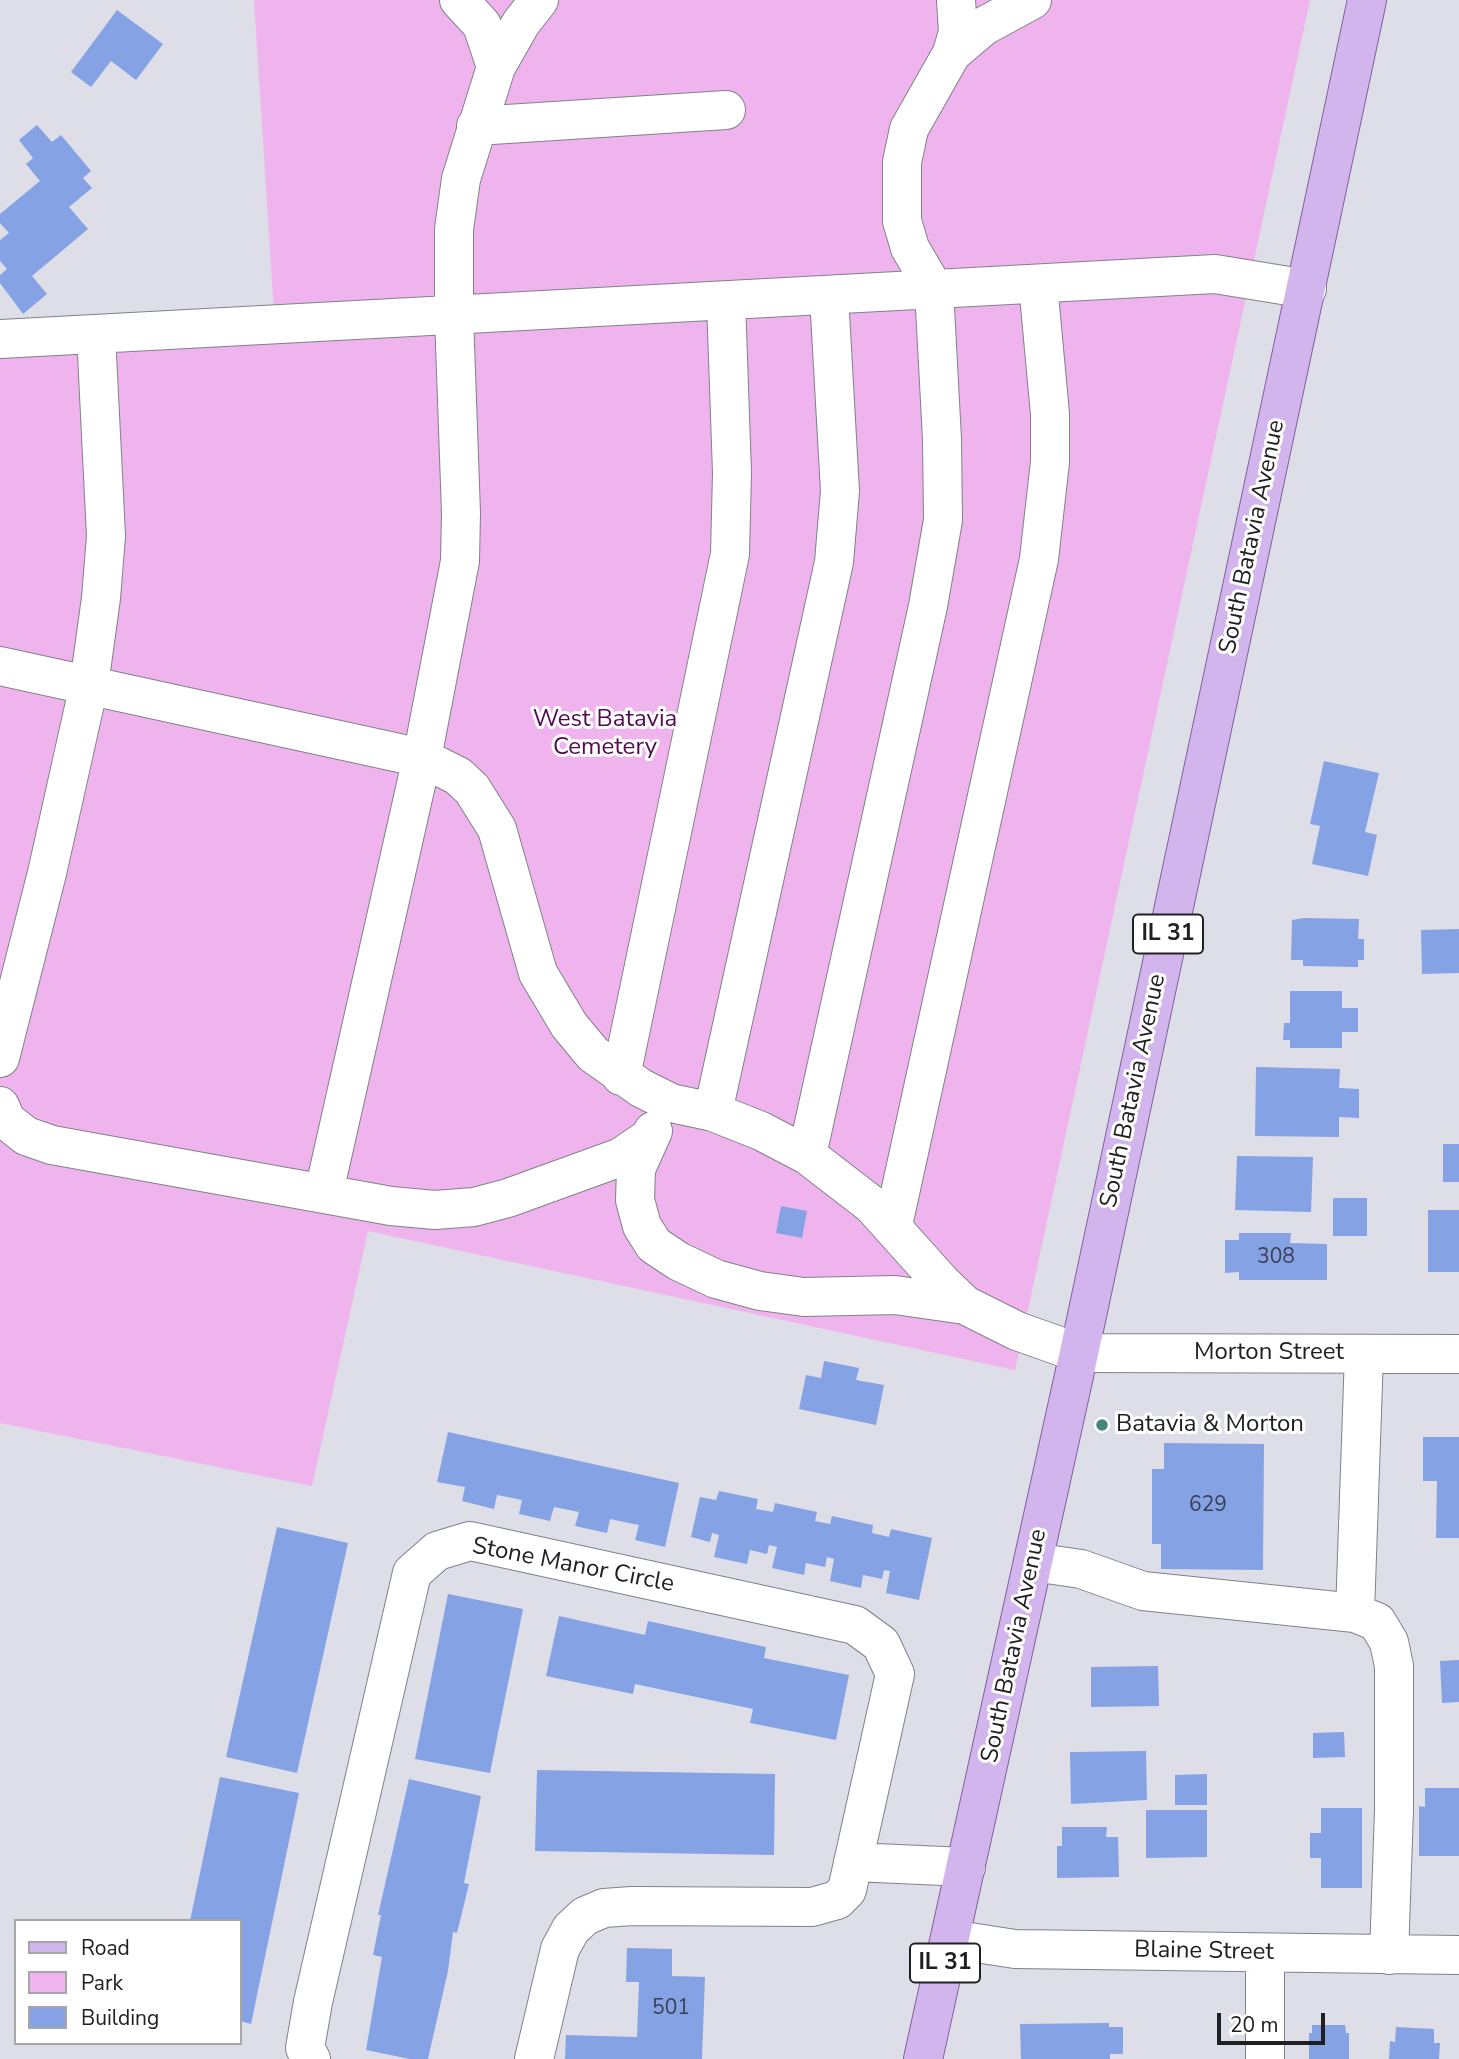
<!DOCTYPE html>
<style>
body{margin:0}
#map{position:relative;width:1459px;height:2059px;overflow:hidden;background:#dedee8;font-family:"Nunito Sans",sans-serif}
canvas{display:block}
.legend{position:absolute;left:14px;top:1919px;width:228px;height:126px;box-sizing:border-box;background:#fff;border:2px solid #a6a6a7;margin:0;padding:9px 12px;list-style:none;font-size:21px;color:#202023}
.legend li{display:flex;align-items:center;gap:14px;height:35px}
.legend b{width:35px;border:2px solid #a6a6a7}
.scale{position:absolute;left:1217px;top:2013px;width:108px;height:32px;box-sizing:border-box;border:4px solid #202023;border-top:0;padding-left:9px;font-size:21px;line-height:24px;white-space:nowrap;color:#202023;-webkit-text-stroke:5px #fff;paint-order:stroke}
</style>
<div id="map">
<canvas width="1459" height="2059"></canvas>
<ul class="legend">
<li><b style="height:9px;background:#d2b5ed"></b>Road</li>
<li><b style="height:19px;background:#efb4ed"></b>Park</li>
<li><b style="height:19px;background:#85a2e4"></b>Building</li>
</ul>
<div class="scale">20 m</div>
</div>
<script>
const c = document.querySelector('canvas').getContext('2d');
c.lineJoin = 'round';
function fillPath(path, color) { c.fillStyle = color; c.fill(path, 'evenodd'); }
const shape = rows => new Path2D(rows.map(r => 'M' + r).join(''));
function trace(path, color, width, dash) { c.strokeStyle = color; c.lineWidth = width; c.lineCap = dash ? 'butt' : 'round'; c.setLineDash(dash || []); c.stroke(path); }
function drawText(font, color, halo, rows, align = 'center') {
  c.font = font + ' "Nunito Sans",sans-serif'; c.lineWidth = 6; c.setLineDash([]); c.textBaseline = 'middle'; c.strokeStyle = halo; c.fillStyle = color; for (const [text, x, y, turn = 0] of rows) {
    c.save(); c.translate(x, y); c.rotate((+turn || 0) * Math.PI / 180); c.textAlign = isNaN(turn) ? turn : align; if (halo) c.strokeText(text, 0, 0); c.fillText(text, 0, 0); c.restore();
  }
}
const green = shape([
 [254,0,1310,0,1015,1370,368,1231,312,1486,0,1423,0,328,274,313]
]);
const building = shape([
 [117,10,163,44,136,80,111,61,91,87,71,72],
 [37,125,52,142,61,135,91,171,83,178,92,188,69,207,88,229,32,276,47,294,23,314,0,283,0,275,7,269,0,261,0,240,9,233,0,223,0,214,40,181,26,164,33,158,19,140],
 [1324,761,1379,773,1365,832,1377,835,1368,876,1312,864,1320,826,1310,824],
 [1304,918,1359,919,1358,939,1364,939,1364,960,1358,960,1358,967,1303,966,1303,960,1291,960,1292,920],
 [1459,929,1459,973,1422,974,1421,930],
 [1290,991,1342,991,1342,1008,1358,1008,1358,1032,1342,1032,1342,1048,1290,1048,1290,1040,1283,1040,1284,1023,1290,1023],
 [1256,1067,1340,1069,1339,1088,1359,1089,1359,1118,1339,1117,1339,1137,1255,1136],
 [1443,1144,1459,1144,1459,1182,1443,1182],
 [1237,1156,1313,1157,1311,1212,1235,1210],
 [1333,1198,1367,1198,1367,1236,1333,1236],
 [781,1206,807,1211,802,1238,776,1233],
 [1428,1210,1459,1210,1459,1272,1428,1272],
 [1239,1233,1291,1233,1290,1243,1327,1244,1327,1280,1239,1280,1239,1272,1225,1273,1225,1240,1239,1240],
 [824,1361,859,1368,856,1380,884,1385,876,1425,799,1409,806,1375,821,1378],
 [448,1432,679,1483,665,1547,635,1540,639,1525,610,1519,607,1533,575,1526,579,1512,554,1507,550,1521,519,1514,522,1500,497,1495,494,1509,462,1501,465,1487,437,1482],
 [1423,1437,1459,1437,1459,1538,1436,1538,1437,1481,1423,1481],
 [1164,1443,1264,1444,1263,1570,1161,1569,1161,1544,1152,1544,1152,1469,1164,1469],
 [719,1491,758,1499,756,1509,773,1512,775,1503,817,1512,815,1521,830,1524,832,1516,873,1525,872,1533,889,1537,891,1529,932,1538,919,1600,886,1593,890,1571,884,1570,882,1579,863,1575,861,1588,830,1581,834,1559,827,1557,825,1567,806,1563,804,1575,772,1568,777,1547,769,1545,767,1554,750,1550,747,1564,714,1557,719,1535,712,1533,710,1542,691,1537,700,1497,716,1500],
 [277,1527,348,1543,297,1773,226,1757],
 [448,1594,523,1609,490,1773,415,1759],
 [559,1616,645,1635,648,1621,766,1647,764,1658,849,1675,836,1740,750,1723,753,1709,635,1684,633,1694,546,1676],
 [1459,1660,1459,1702,1442,1703,1440,1661],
 [1158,1666,1159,1706,1091,1707,1091,1667],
 [1344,1732,1345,1757,1313,1758,1313,1733],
 [1146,1751,1147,1800,1071,1804,1070,1752],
 [537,1770,775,1774,774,1855,535,1851],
 [1207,1774,1207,1805,1175,1805,1175,1775],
 [220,1777,299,1793,251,2024,240,2021,240,1921,190,1921],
 [409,1779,481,1796,464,1883,469,1884,457,1933,453,1932,448,1971,428,2059,410,2059,366,2050,382,1957,373,1955,381,1915,378,1915],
 [1425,1788,1459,1788,1459,1856,1419,1856,1419,1806,1425,1807],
 [1321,1808,1362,1808,1362,1888,1321,1888,1321,1858,1310,1858,1310,1833,1321,1833],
 [1146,1810,1207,1810,1207,1857,1146,1858],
 [1062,1827,1107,1827,1106,1837,1118,1837,1119,1877,1057,1878,1057,1846,1062,1846],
 [627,1948,672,1949,672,1976,705,1977,702,2059,565,2059,566,2035,637,2037,639,1982,626,1982],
 [1109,2023,1109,2027,1123,2027,1123,2054,1110,2054,1110,2059,1021,2059,1020,2024],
 [1312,2025,1345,2025,1346,2033,1349,2033,1349,2059,1309,2059,1309,2033,1312,2033],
 [1396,2027,1434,2029,1434,2043,1440,2043,1439,2059,1389,2059,1390,2041,1395,2042]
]);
const minor = shape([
 [459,0,482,25,496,67],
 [952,53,958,32,956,0],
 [476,126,726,110],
 [0,339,1215,274,1307,289],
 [0,666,422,758,458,776,472,789,497,829,538,973,569,1025,593,1054,641,1088,671,1103,713,1112,761,1131,807,1155,872,1205,942,1283,965,1305,1017,1331,1079,1353,1459,1354],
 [0,1058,47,873,89,685,101,598,106,536,96,334],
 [621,1076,730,554,732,473,726,301],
 [0,1106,6,1120,26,1136,52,1145,391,1206,435,1210,474,1207,508,1198,621,1157,646,1140],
 [713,1112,834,562,840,491,829,296],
 [653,1131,636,1169,635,1200,642,1226,654,1245,678,1261,716,1279,760,1291,804,1297,895,1295,965,1305],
 [807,1155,928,606,943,520,942,439,934,289,910,248,902,221,902,162,909,129,952,53,984,26,1032,0],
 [324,1192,422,758,460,561,461,513,454,316,454,229,461,179,496,67,521,23,539,0],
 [893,1225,1039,559,1050,462,1050,414,1038,284],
 [1033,1562,1081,1569,1143,1591,1355,1613,1364,1354],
 [1355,1613,1377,1622,1389,1642,1394,1666,1394,1810,1389,1955],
 [853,1862,966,1867],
 [950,1939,1015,1949,1459,1955],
 [311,2059,305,2048,313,2002,412,1573,437,1551,470,1541,855,1625,881,1644,895,1674,847,1890,837,1900,812,1907,632,1906,604,1908,585,1916,571,1929,560,1949,534,2059],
 [1265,2059,1265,1954]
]);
const major = shape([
 [923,2059,1079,1353,1367,0]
]);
const markers = [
 [1102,1425,7,"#41867d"]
];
const numberNames = [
 ["308",1276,1258],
 ["629",1208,1506],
 ["501",671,2009]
];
const shields = [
 [1168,934,70],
 [945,1963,70]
];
const shieldNames = [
 ["IL 31",1168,934],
 ["IL 31",945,1963]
];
const streetNames = [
 ["South Batavia Avenue",1253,537,-78],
 ["South Batavia Avenue",1134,1091,-78],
 ["Morton Street",1269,1353],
 ["Stone Manor Circle",573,1566,11],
 ["South Batavia Avenue",1015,1646,-78],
 ["Blaine Street",1204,1952,1]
];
const parkNames = [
 ["West Batavia",605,720],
 ["Cemetery",605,748]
];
const poiNames = [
 ["Batavia & Morton",1116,1425]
];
fillPath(green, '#efb4ed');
fillPath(building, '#85a2e4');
trace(minor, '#81818a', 40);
trace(major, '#80619e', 40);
trace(minor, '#fff', 38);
trace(major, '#d2b5ed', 38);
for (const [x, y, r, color] of markers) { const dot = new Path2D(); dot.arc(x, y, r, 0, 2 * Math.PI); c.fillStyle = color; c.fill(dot); trace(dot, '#fff', 2.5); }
drawText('21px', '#394053', null, numberNames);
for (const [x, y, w] of shields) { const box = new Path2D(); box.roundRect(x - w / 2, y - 19.5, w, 39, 5); c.fillStyle = '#fff'; c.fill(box); trace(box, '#202023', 2); }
drawText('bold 23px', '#202023', null, shieldNames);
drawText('24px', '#202023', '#fff', streetNames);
drawText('24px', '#520a53', '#fff', parkNames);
drawText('24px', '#202023', '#fff', poiNames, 'left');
</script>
